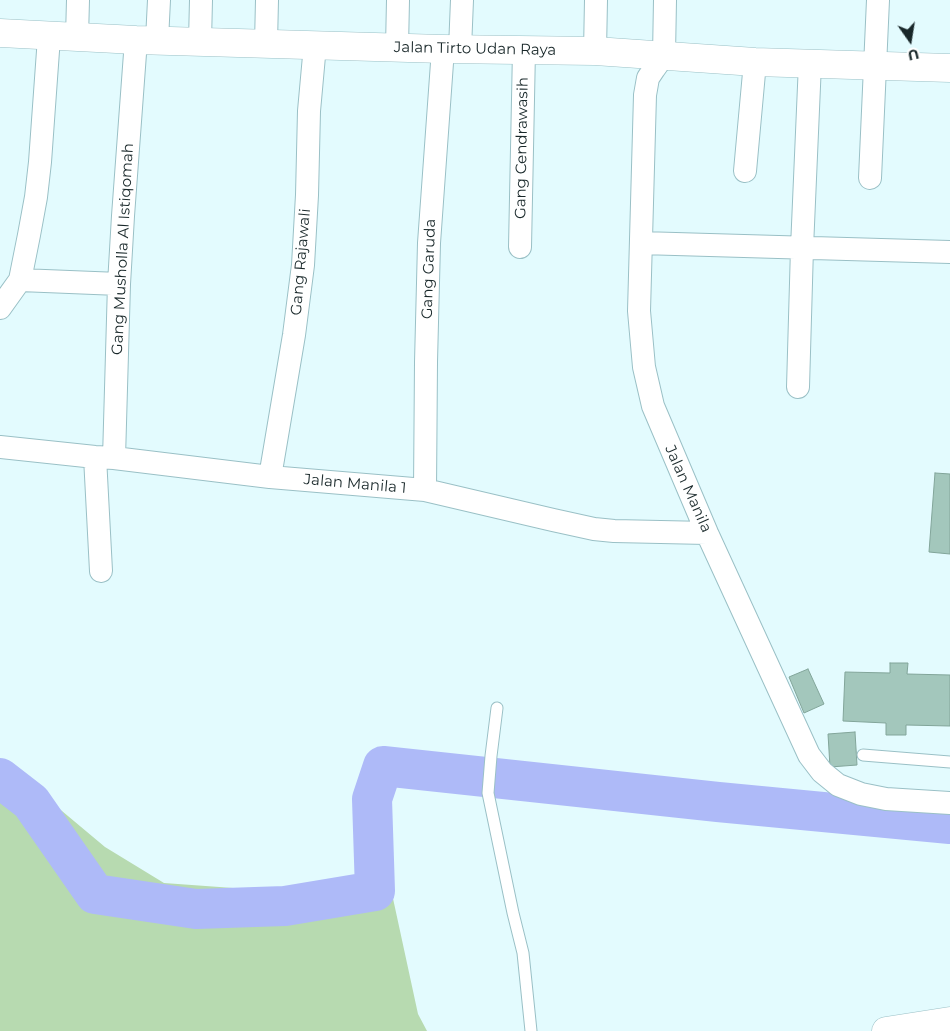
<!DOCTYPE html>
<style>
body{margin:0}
#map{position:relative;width:950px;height:1031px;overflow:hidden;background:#e3fbfe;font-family:Montserrat,sans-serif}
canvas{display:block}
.north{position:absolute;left:885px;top:15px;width:50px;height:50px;-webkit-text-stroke:4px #fff;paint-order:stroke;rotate:167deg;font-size:14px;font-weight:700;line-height:20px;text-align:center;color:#182729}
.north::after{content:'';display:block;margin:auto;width:18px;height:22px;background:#182729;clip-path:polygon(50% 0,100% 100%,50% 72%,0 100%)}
</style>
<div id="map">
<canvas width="950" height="1031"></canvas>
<div class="north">U</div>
</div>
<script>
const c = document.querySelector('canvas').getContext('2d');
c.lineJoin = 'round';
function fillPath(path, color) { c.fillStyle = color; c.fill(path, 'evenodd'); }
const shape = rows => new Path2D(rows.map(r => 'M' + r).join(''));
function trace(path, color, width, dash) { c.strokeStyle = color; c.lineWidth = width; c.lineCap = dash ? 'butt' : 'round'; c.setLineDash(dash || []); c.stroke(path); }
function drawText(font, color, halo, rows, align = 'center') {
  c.font = font + ' Montserrat,sans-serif'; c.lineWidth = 4.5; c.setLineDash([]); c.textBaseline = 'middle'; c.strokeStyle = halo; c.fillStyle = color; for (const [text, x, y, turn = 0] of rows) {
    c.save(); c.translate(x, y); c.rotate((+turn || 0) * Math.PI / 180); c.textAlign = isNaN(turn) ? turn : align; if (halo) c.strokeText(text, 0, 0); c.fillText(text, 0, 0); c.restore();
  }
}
const green = shape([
 [0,788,56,806,105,847,164,883,261,890,389,880,418,1014,427,1031,0,1031]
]);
const river = shape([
 [0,778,31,802,95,894,196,909,285,906,375,891,372,799,383,766,718,802,950,824]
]);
const building = shape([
 [935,473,950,474,950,554,929,552,935,473],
 [890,663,908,663,907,674,950,675,950,726,906,725,906,735,886,735,886,723,843,721,845,672,890,673,890,663],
 [808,669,824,704,804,713,789,677,808,669],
 [855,732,857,765,830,767,828,734,855,732]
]);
const service = shape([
 [497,708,491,756,488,793,513,913,523,953,531,1031],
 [863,755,950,762]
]);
const minor = shape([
 [665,0,664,55,654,69,648,78,645,95,639,311,644,367,653,406,707,533,809,755,822,772,838,785,861,794,886,799,950,803],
 [77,37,78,0],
 [157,40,159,0],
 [200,41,201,0],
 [266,43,267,0],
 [397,47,398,0],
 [460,49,462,0],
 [595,51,596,0],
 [745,171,755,62],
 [870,178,878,0],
 [641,243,950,252],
 [520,247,524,50],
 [20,280,119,284],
 [0,308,20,280,29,235,36,197,40,162,49,37],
 [798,387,802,248,810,63],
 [0,447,95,457,114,458,270,477,425,490,553,520,594,529,614,531,707,533],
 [95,457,101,571],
 [114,458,119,284,123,216,136,40],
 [270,477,294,335,303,265,307,195,309,111,315,45],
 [425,490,426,362,429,243,443,49]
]);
const tertiary = shape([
 [0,33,136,40,443,49,595,51,755,62,950,68]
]);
const primary = shape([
 [886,1031,950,1021]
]);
const streetNames = [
 ["Jalan Tirto Udan Raya",475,49,1],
 ["Gang Cendrawasih",522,148,-89],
 ["Gang Musholla Al Istiqomah",123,249,-87],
 ["Gang Rajawali",301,262,-85],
 ["Gang Garuda",429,269,-88],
 ["Jalan Manila 1",355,484,5],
 ["Jalan Manila",688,489,66]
];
fillPath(green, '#b7dab0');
trace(river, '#aebaf8', 40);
fillPath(building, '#a3c7bc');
trace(building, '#82a59a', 1);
trace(service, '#9ac0c6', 13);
trace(minor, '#9ac0c6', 24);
trace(tertiary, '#9ac0c6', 29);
trace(primary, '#9ac0c6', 29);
trace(service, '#fff', 11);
trace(minor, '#fff', 22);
trace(tertiary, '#fff', 28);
trace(primary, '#fff', 28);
drawText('15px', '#182729', '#fff', streetNames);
</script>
